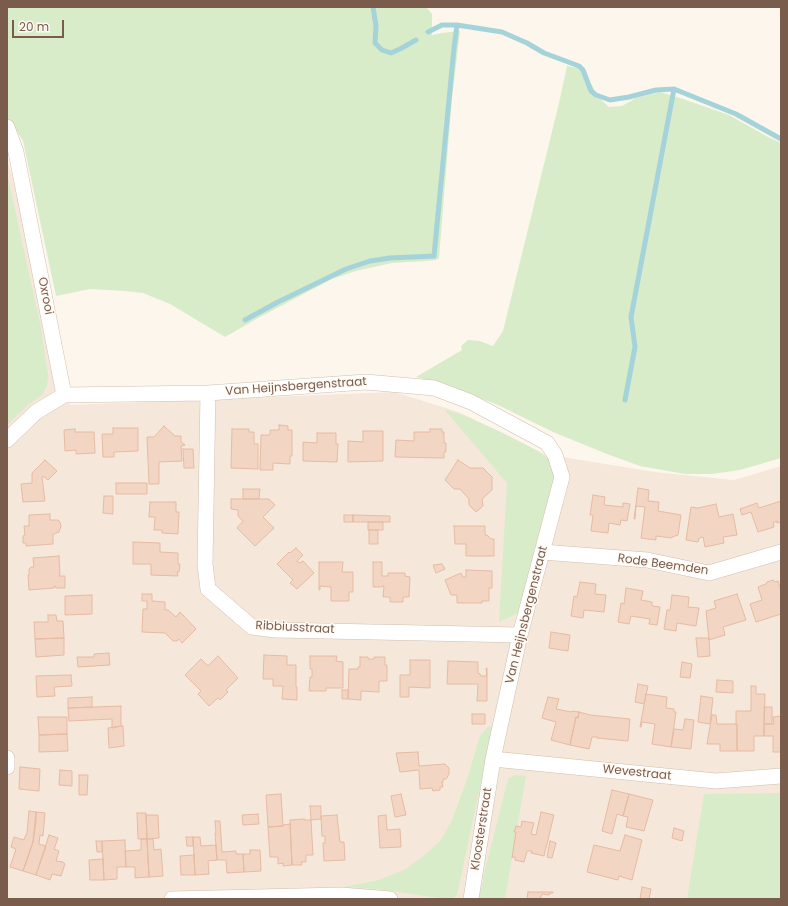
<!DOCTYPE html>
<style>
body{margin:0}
#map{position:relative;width:788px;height:906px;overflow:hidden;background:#fdf6ec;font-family:Poppins,sans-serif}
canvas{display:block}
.frame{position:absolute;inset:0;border:8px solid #7a5c4d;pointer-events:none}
.scale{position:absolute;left:12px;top:20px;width:52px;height:18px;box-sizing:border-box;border:2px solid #7a5c4d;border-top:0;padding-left:5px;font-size:12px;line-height:14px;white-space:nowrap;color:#7a5c4d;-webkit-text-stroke:3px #fffaf3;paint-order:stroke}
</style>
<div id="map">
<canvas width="788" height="906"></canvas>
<div class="frame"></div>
<div class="scale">20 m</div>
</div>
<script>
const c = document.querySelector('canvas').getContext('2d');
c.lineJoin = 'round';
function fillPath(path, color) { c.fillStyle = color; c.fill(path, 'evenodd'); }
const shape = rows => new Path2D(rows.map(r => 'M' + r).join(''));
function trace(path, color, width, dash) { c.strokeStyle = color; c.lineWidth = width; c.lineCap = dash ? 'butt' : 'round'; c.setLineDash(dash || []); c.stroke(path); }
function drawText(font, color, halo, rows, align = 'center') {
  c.font = font + ' Poppins,sans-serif'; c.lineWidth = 3; c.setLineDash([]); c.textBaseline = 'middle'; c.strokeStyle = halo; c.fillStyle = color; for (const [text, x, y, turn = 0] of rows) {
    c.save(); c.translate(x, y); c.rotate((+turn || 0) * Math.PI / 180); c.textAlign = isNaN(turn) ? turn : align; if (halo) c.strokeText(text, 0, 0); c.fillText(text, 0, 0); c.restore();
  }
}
const residential = shape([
 [7,159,24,214,70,405,394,392,459,412,544,454,655,472,734,480,781,466,781,899,7,899]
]);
const green = shape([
 [7,7,426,7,432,14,432,35,442,33,460,31,452,98,439,258,436,260,426,261,392,263,356,271,332,279,258,318,225,337,170,304,143,293,125,291,90,289,56,296,23,141,14,127,7,119],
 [567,66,578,68,592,85,598,97,609,107,622,106,636,98,660,92,680,98,729,115,768,137,781,143,781,458,740,470,712,474,685,474,640,466,607,454,553,432,500,406,454,387,416,377,462,350,461,346,468,340,480,341,493,346,503,331,559,103],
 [7,173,41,328,48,375,47,386,42,395,28,405,7,425,7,284,8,280,7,276],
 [444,409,463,415,501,432,538,451,551,461,556,471,521,612,499,622,507,483],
 [493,726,457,895,454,898,446,899,377,889,344,887,379,880,406,869,427,853,441,840,452,820,467,779,480,736,488,727],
 [515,775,526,776,505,899,479,899,486,866,508,779],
 [781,793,781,899,687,899,704,794]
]);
const stream = shape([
 [373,7,376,26,375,43,382,50,391,53,400,49,416,40],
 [428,32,442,25,457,25,502,32,527,43,544,53,579,66,583,70,591,91,596,95,610,100,629,97,656,90,674,89,736,114,781,139],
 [245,320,278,302,346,269,370,261,390,258,434,256,454,48,457,25],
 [625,400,635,347,631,317,674,89]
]);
const building = shape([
 [279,425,288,426,288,430,292,430,292,456,290,456,290,464,273,463,273,470,260,470,261,435,270,435,270,430,279,430,279,425],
 [164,426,175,436,181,436,181,442,185,445,181,446,182,461,159,462,159,484,149,484,147,437,154,437,164,426],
 [113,428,138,428,138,451,114,452,114,457,103,457,102,434,113,434,113,428],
 [75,429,75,432,94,432,95,453,76,454,76,450,65,451,64,430,75,429],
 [232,429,249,429,249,432,254,432,254,444,258,444,258,469,231,468,232,429],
 [430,429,442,429,442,432,444,432,444,443,446,443,446,452,444,452,444,458,395,457,396,440,414,441,414,432,430,432,430,429],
 [363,431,383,431,383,461,348,462,348,441,363,442,363,431],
 [317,433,336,433,336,444,338,444,337,462,303,461,303,442,317,443,317,433],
 [183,449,193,449,194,468,184,468,183,449],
 [45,460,57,471,48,480,43,476,42,477,45,501,23,502,21,484,32,483,32,473,45,460],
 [458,460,470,468,483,468,492,477,492,490,482,499,483,506,476,512,469,505,469,499,460,489,454,489,445,480,458,460],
 [116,483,147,483,147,494,116,494,116,483],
 [638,488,649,490,648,501,659,502,658,511,681,515,678,535,672,537,672,538,656,536,656,540,641,538,645,507,636,506,635,519,634,519,638,488],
 [243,489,260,489,259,499,243,499,243,489],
 [593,495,605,497,604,505,623,507,623,503,630,504,627,521,621,520,620,525,609,523,608,533,591,531,593,515,590,515,593,495],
 [104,496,113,496,113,514,103,513,104,496],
 [231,499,269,499,275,505,263,517,274,528,255,546,237,528,243,521,238,516,238,510,231,509,231,499],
 [781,501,781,522,777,523,777,521,773,523,774,527,758,532,751,512,742,515,740,509,757,503,759,508,781,501],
 [150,502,176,502,176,512,179,512,178,534,162,533,162,530,154,530,155,517,149,517,150,502],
 [716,504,719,517,733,514,737,535,723,537,724,543,705,547,703,537,699,538,698,542,686,540,691,507,698,508,716,504],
 [50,514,50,520,58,520,60,522,61,526,59,532,53,534,53,544,26,546,26,543,23,543,23,536,25,535,24,526,29,526,29,515,50,514],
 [344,515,353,515,353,522,344,522,344,515],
 [353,515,390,516,390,522,353,522,353,515],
 [368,522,383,522,383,530,368,530,368,522],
 [454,526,485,526,485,535,487,535,491,539,494,539,494,556,466,556,466,544,455,544,454,526],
 [369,530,378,530,378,544,369,544,369,530],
 [133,542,160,543,160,552,178,553,178,564,180,564,179,572,177,572,178,576,151,575,151,564,133,564,133,542],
 [296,548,303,555,297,561,300,563,303,561,314,573,297,589,290,583,293,580,277,564,289,552,290,553,296,548],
 [59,556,60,575,59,575,59,576,65,576,65,588,56,588,55,586,54,586,54,588,29,590,28,575,29,575,29,569,31,567,34,567,33,558,59,556],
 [319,562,343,562,342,572,353,572,353,592,349,592,349,601,331,601,331,587,320,586,320,590,319,590,319,562],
 [373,562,382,562,382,576,388,576,388,573,405,573,405,576,410,577,409,597,403,597,403,602,390,602,390,597,383,597,384,586,382,586,382,587,373,587,373,562],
 [442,564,445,569,436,573,433,565,442,564],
 [466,570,492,571,492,588,489,588,489,601,482,601,482,603,457,603,457,595,451,595,445,580,461,573,463,577,466,577,466,570],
 [773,580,775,582,778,581,781,591,781,614,756,622,750,604,762,600,758,587,766,584,767,582,773,580],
 [580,582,596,584,595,594,606,595,604,612,584,610,583,618,571,616,574,596,577,597,580,582],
 [626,588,643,591,641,600,652,602,652,606,660,607,657,625,649,624,650,619,631,616,629,624,618,622,621,603,624,604,626,588],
 [142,594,152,594,152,601,165,602,165,610,168,610,176,617,180,612,196,629,182,643,179,639,177,641,173,641,165,633,142,632,143,609,147,609,147,601,142,601,142,594],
 [737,594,746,620,723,627,725,635,709,640,706,611,716,608,714,601,737,594],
 [92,595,92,614,65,615,65,596,92,595],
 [672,595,689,597,688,607,699,608,696,626,677,623,676,631,664,629,667,610,670,610,672,595],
 [48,615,56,615,57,621,63,621,64,638,35,639,34,622,48,622,48,615],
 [551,632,570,635,568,651,549,648,551,632],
 [64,638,64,655,36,657,35,639,64,638],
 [696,638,709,638,710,656,698,657,696,638],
 [109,653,110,665,78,667,77,657,94,657,94,654,109,653],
 [264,655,287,656,287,665,296,665,296,687,297,687,297,700,282,699,283,686,273,686,273,679,263,679,264,655],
 [218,656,238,678,226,690,228,692,220,700,218,698,209,706,198,694,201,691,185,675,201,659,208,666,218,656],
 [310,656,337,656,336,661,343,662,343,688,326,688,326,691,309,691,310,677,312,677,312,669,310,669,310,656],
 [360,657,368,657,368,659,374,659,374,657,385,657,385,665,387,665,387,681,379,681,379,692,361,691,361,700,348,699,349,669,358,669,358,667,360,667,360,657],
 [410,660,430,660,430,688,409,687,409,697,400,697,400,675,410,675,410,660],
 [448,661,478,662,478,673,480,674,481,676,487,676,486,668,487,668,487,701,477,701,478,684,447,684,448,661],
 [682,662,692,664,690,678,680,677,682,662],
 [71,675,72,686,54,687,55,696,37,697,36,676,71,675],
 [717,680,733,681,733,693,716,692,717,680],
 [638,684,648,686,644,704,635,702,638,684],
 [751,686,756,686,756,694,765,694,764,736,754,736,754,751,737,751,737,724,736,724,736,711,751,711,751,686],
 [342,690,348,690,348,699,342,699,342,690],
 [646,694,667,697,666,708,674,709,674,712,676,712,671,747,652,744,655,724,642,722,641,727,640,727,646,694],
 [701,696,713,698,710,724,698,722,701,696],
 [92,697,92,707,68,708,68,698,92,697],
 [548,697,559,699,556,709,571,712,572,711,579,712,578,718,576,717,570,745,551,740,556,722,542,718,548,697],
 [121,706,121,726,112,728,112,719,69,721,68,708,121,706],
 [764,707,772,707,772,724,764,724,764,707],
 [579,712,590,715,630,719,628,741,597,738,597,737,592,737,589,749,570,745,576,717,578,718,579,712],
 [472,714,485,714,485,724,472,724,472,714],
 [712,715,716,715,717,724,737,724,737,751,720,751,720,744,707,744,712,715],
 [781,716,781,752,773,752,773,736,764,736,764,724,774,724,773,717,781,716],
 [38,717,67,717,67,734,39,735,38,717],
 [685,719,694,720,691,749,671,747,674,729,683,730,685,719],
 [121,726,123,726,124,746,109,748,108,728,121,726],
 [67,734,68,751,39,752,39,735,67,734],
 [418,752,419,766,445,764,449,768,449,774,446,779,443,779,443,782,442,782,443,787,440,787,440,790,433,791,432,788,420,789,419,770,400,772,396,753,418,752],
 [20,767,40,769,39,791,19,789,20,767],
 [60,770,72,771,72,786,59,785,60,770],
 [79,775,88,775,87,795,79,795,79,775],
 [612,790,629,794,623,816,617,814,612,834,602,831,612,790],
 [281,794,283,826,268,827,266,795,281,794],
 [401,794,406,815,395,817,391,796,401,794],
 [629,794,653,800,644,831,626,827,628,817,623,816,629,794],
 [310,806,321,806,321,819,311,820,310,806],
 [29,811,36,812,36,821,33,842,23,871,10,867,16,849,11,847,14,837,24,840,24,839,27,833,29,811],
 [36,812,45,813,43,836,40,835,39,844,46,846,36,875,23,871,33,842,36,812],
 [541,812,554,815,544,856,531,853,532,851,527,851,524,862,515,860,515,857,513,857,512,858,516,832,514,832,516,826,521,827,522,821,534,823,531,834,536,835,541,812],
 [137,813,146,813,147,839,138,839,137,813],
 [258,814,259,824,243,825,242,815,258,814],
 [146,815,158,815,159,838,147,839,146,815],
 [337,815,340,842,344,842,345,860,324,861,323,843,325,843,325,836,322,836,321,816,337,815],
 [386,815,387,830,400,829,401,847,380,848,378,816,386,815],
 [304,819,304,820,311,820,313,855,306,855,306,862,301,862,302,865,292,865,290,820,304,819],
 [215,821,220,821,222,852,236,851,236,854,243,854,244,872,227,873,226,860,217,860,215,833,216,833,215,821],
 [290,824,292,865,283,866,283,863,278,864,278,857,270,857,268,827,283,826,283,825,290,824],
 [674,828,684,831,682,841,672,838,674,828],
 [49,835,58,838,54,849,59,851,56,861,63,862,65,864,61,876,52,874,50,880,36,875,49,835],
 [625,835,642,840,632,880,619,876,618,880,587,872,594,845,620,851,625,835],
 [186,837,193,837,193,846,187,846,186,837],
 [193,837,200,837,201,846,216,845,217,860,208,861,209,874,195,875,193,837],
 [141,839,147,839,149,877,135,878,135,867,126,867,125,851,141,850,141,839],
 [147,839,153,839,154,850,161,849,163,876,149,877,147,839],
 [125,840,126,867,117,867,117,879,104,880,102,841,125,840],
 [96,841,102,841,102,852,97,852,96,841],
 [550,841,556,843,552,858,547,857,550,841],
 [250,850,260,850,261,871,244,872,243,854,250,854,250,850],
 [194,855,195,875,181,875,180,856,194,855],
 [103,859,104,880,90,880,89,860,103,859],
 [642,887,651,889,649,899,640,899,642,887],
 [528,892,553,892,553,893,550,893,549,895,542,894,540,899,527,899,528,892]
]);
const street = shape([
 [7,127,16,152,64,395],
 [208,393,205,564,208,589,252,627,275,630,520,635],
 [7,440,36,412,64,395,208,393,366,382,434,388,471,402,547,443,555,455,562,477,520,635,493,759,471,899],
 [542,552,647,560,709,573,781,552],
 [7,758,7,767],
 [493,759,716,781,781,776],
 [172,899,341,895,390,899]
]);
const streetNames = [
 ["Oxrooi",45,296,79],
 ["Van Heijnsbergenstraat",296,387,-4],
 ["Rode Beemden",663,565,8],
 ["Van Heijnsbergenstraat",527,615,-76],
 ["Ribbiusstraat",295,628,3],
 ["Wevestraat",637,773,6],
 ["Kloosterstraat",482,829,-81]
];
fillPath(residential, '#f5e8da');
fillPath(green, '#d8ecc9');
trace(stream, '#a5d3da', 5);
fillPath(building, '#f3d5c3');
trace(building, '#e6bba3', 1);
trace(street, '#d1beb0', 16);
trace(street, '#fff', 15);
drawText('12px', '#7a5c4d', '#fffaf3', streetNames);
</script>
